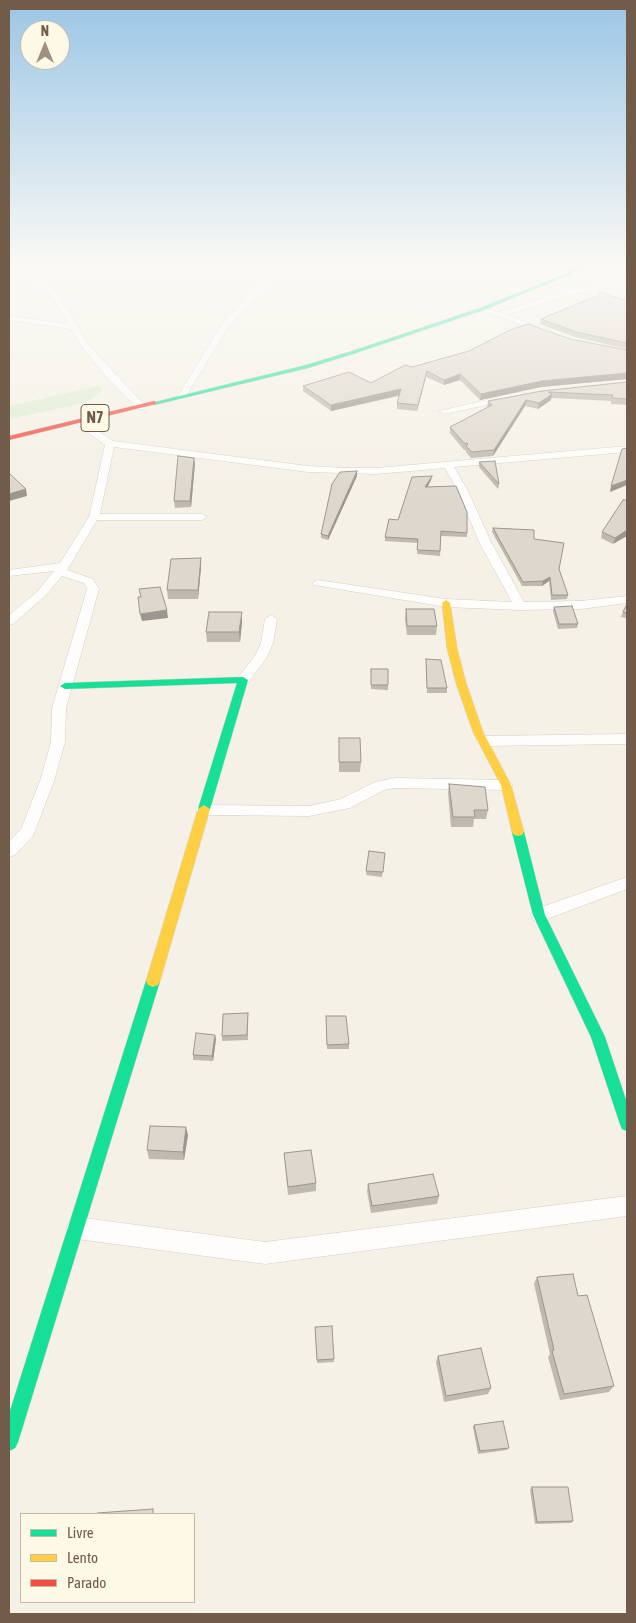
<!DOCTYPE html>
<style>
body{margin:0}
#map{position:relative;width:636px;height:1623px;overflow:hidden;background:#f5f1e7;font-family:"Asap Condensed",sans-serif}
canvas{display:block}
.frame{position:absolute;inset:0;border:10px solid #715c49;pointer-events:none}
.legend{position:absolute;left:20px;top:1513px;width:175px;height:90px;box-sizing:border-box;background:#fef8e6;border:1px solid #c6baa7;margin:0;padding:6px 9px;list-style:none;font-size:15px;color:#715c49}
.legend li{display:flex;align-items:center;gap:10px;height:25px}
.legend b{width:25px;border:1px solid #c6baa7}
.north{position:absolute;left:20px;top:20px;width:50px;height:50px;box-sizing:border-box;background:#fef8e6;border:1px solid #c6baa7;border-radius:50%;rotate:0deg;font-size:14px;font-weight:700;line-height:20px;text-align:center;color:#715c49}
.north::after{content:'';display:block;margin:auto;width:18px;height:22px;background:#9f9080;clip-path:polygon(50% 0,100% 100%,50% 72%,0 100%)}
</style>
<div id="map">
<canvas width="636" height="1623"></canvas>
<div class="frame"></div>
<ul class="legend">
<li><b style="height:6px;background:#16e098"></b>Livre</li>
<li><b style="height:6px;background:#ffcf43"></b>Lento</li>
<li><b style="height:6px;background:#f24e42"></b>Parado</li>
</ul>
<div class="north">N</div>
</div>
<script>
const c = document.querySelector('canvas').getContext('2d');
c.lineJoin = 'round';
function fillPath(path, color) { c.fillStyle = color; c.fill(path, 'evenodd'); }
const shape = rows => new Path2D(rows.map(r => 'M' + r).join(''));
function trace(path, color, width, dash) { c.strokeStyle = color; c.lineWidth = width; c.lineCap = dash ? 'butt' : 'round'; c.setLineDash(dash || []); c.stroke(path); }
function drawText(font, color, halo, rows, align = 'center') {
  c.font = font + ' "Asap Condensed",sans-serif'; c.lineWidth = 4.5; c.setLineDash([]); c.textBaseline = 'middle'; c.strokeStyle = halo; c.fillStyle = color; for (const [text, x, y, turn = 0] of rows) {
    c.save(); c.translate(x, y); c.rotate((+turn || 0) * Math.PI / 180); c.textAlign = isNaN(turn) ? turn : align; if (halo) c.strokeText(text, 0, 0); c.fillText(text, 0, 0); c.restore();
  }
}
const green = shape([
 [98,386,103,390,88,402,9,419,9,406]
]);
const street = shape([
 [9,265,14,265,56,290,88,344,144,405,144,409,138,409,106,376,82,347,71,329,9,320,9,316,68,324,50,293,9,267,9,265],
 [292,265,299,265,264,289,228,327,185,398,179,398,178,396,222,324,258,285,292,265],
 [605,284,627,284,627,288,605,288,572,294,506,315,550,330,550,334,547,334,478,309,482,307,499,312,568,290,605,284],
 [521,392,525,395,524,397,444,414,439,411,521,392],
 [76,420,82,420,113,441,308,466,345,468,376,468,627,446,627,452,454,467,468,491,491,542,524,602,581,601,627,596,627,603,581,609,520,610,446,607,314,585,312,583,318,580,446,599,512,602,479,542,458,491,445,468,376,474,308,472,114,447,100,514,202,514,207,517,202,520,97,520,67,570,93,579,99,589,66,708,65,742,54,781,33,836,15,855,9,857,9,842,21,829,40,781,51,742,52,708,87,589,84,583,62,576,45,596,13,624,9,625,9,615,37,592,54,571,9,576,9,570,60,563,89,517,105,445,76,424,76,420],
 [271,615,277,619,273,643,267,657,248,683,238,683,236,680,255,656,261,643,265,619,271,615],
 [627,734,627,744,483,746,476,741,483,736,627,734],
 [395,778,506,780,513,785,506,790,395,788,384,790,350,808,309,816,203,815,198,814,196,810,198,806,203,805,309,806,341,799,375,782,395,778],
 [627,877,627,889,539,922,533,920,531,915,533,910,627,877],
 [627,1196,627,1216,265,1264,77,1239,70,1235,66,1228,70,1221,77,1217,265,1242,627,1196]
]);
const fast = shape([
 [587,265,593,265,484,310,356,353,308,368,154,405,151,403,306,365,352,351,480,308,587,265],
 [243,677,248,680,210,809,204,813,198,809,237,683,65,689,60,686,65,683,243,677],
 [518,828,522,829,524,832,545,915,605,1037,627,1103,627,1131,622,1129,620,1124,591,1037,533,915,512,832,514,829,518,828],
 [153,975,158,977,160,981,18,1442,15,1448,9,1451,9,1414,146,981,148,977,153,975]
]);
const slow = shape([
 [446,600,450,603,457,648,466,683,483,732,511,785,524,832,522,835,518,836,514,835,512,832,501,785,473,732,456,683,447,648,442,603,446,600],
 [204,805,210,809,160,981,158,985,153,987,148,985,146,981,198,809,204,805]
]);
const jam = shape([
 [154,401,156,402,156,404,9,440,9,436,154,401]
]);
const wall = shape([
 [626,293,627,293,627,299,625,298],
 [627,301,627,349,575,337,540,324,541,319],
 [570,339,627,350,627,379,541,387,480,400,460,380,444,385,426,377,417,411,397,409,397,403,399,396,331,411,303,391,303,386,371,383,412,367],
 [627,382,627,405,611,404,611,401,551,398,551,400,538,409,525,406,493,456,471,458,466,452,466,450,464,450,450,433,450,427,487,408,488,401,542,391],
 [194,458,195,464,191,507,175,508,174,501],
 [479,462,499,484,498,489,479,467],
 [357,471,357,476,328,540,321,538,321,534],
 [432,476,431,480,427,487,467,533,467,537,441,536,440,556,417,554,418,543,385,541,385,537],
 [627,500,613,544,601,538,602,532],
 [493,528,534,539,559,569,568,595,567,599,551,600,549,581,542,586,522,586,492,532],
 [201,558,201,568,198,599,168,599,167,590],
 [627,604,627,618,621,617,623,612],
 [554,607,578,624,577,628,558,629,553,611],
 [406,609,437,626,436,635,407,635,405,619],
 [242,622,240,642,207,642,206,632],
 [426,659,447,688,447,693,427,693],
 [371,669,388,685,388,690,371,689],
 [339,738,361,762,360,772,339,772],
 [449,784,488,810,486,819,474,819,473,827,451,827,448,793],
 [369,851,385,853,382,877,366,875],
 [248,1013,248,1040,222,1041,222,1036],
 [326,1016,349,1044,349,1049,327,1049],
 [216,1039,213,1061,193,1060,193,1055],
 [188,1135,184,1160,149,1159,147,1150],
 [284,1153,316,1183,316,1191,288,1195],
 [368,1184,439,1196,437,1204,371,1213,367,1191],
 [537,1277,578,1296,614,1386,609,1392,560,1400,548,1357,550,1354,534,1284],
 [315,1327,334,1359,334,1362,317,1363],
 [438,1356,491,1388,488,1394,444,1402,436,1362],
 [474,1425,509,1448,507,1450,478,1454,473,1427],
 [532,1487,573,1521,571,1523,535,1524,530,1490]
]);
const shadedWall = shape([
 [427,371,426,377,417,411,418,405],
 [627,373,627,379,541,387,480,400,481,394,542,381],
 [460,374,460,380,444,385,444,380],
 [401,389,400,395,331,411,331,405],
 [552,394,551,400,538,409,539,403],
 [526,400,525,406,493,456,494,450],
 [194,458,195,464,191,507,190,501],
 [357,471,357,476,328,540,328,536],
 [432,476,431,480,425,492,425,487],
 [627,480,627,485,610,492,611,486],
 [26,489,27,496,9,501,9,494],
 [627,530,627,536,613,544,615,538],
 [201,558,201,568,198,599,198,590],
 [550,577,549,581,542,586,543,581],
 [167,610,168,618,142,621,140,614],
 [242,612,242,622,240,642,239,632],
 [215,1035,216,1039,213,1061,212,1056],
 [186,1127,188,1135,184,1160,183,1152]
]);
const building = shape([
 [600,292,627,301,627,343,576,332,541,319,599,295,600,292],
 [528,324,570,339,627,350,627,373,542,381,481,394,460,374,444,380,427,371,418,405,397,403,401,389,331,405,303,386,349,372,371,383,405,365,412,367,469,351,510,330,528,324],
 [627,382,627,399,612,398,613,395,548,392,552,394,539,403,526,400,494,450,472,452,466,446,468,444,464,443,450,427,492,405,488,401,542,391,627,382],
 [627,448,627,480,611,486,622,449,627,448],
 [178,456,194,458,190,501,174,501,178,456],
 [495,461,499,484,479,462,495,461],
 [357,471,328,536,321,534,332,484,340,472,357,471],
 [9,473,26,489,9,494,9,473],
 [432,476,425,487,456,486,467,512,467,533,441,531,440,551,417,550,418,539,385,537,389,519,398,520,412,477,432,476],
 [623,500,627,500,627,530,615,538,602,532,623,500],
 [493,528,534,530,534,539,564,543,559,569,568,595,552,595,550,577,543,581,523,582,493,528],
 [201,558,198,590,167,590,171,559,201,558],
 [160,587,167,610,140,614,138,597,141,597,139,589,160,587],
 [627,604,627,613,623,612,627,604],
 [572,606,578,624,559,624,554,607,572,606],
 [406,609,434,609,437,626,407,626,406,609],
 [209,612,242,612,239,632,206,632,209,612],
 [426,659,441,660,447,688,427,688,426,659],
 [371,669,388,669,388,685,371,685,371,669],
 [339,738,360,738,361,762,339,762,339,738],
 [449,784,485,787,488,810,474,810,475,817,453,817,449,784],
 [369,851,385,853,383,872,366,871,369,851],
 [248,1013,247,1035,222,1036,223,1014,248,1013],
 [326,1016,346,1016,349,1044,327,1045,326,1016],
 [196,1033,215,1035,212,1056,193,1055,196,1033],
 [150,1126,186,1127,183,1152,147,1150,150,1126],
 [311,1150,316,1183,288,1187,284,1153,311,1150],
 [433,1174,439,1196,372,1206,368,1184,433,1174],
 [573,1274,578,1296,587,1295,614,1386,564,1394,552,1351,554,1350,537,1277,573,1274],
 [332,1326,334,1359,317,1360,315,1327,332,1326],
 [481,1348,491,1388,446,1396,438,1356,481,1348],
 [503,1421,509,1448,480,1451,474,1425,503,1421],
 [532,1487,568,1487,573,1521,537,1522,532,1487],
 [153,1509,153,1514,97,1514,97,1513,153,1509]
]);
const shields = [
 [95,418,28]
];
const shieldNames = [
 ["N7",95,418]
];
fillPath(green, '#deecd2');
trace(street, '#d3ccc2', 1);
trace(fast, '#d6cec3', 1);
trace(slow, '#d6cec3', 1);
trace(jam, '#d6cec3', 1);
fillPath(street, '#fefdfb');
fillPath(fast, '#16e098');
fillPath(slow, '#ffcf43');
fillPath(jam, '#f24e42');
fillPath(wall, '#bfb9b0');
fillPath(shadedWall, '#9b9690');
fillPath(building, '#ded7cd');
trace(building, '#9b9690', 1);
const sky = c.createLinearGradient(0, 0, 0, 492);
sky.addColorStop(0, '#9bc6e6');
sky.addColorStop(0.54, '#faf9f4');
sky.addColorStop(1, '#faf9f400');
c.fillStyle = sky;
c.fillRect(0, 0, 636, 492);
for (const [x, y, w] of shields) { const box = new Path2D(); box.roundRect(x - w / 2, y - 13.5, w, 27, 4); c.fillStyle = '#fef8e6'; c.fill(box); trace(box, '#715c49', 1); }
drawText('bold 16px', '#715c49', null, shieldNames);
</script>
